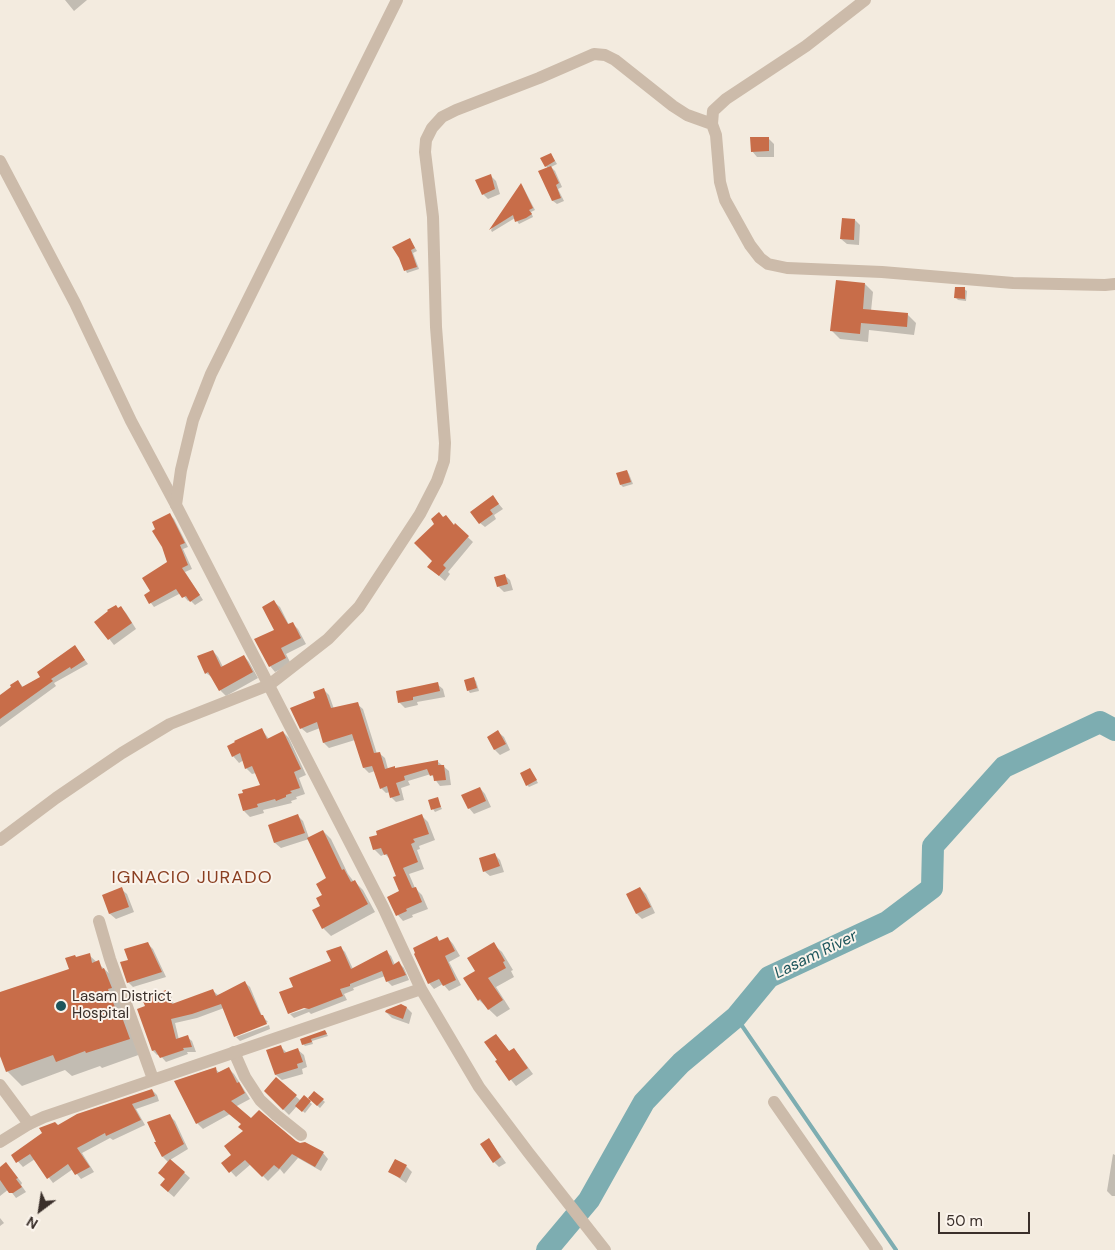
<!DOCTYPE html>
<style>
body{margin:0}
#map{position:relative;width:1115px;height:1250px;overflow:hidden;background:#f3ebdf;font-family:"DM Sans",sans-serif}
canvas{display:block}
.north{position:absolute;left:15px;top:1185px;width:50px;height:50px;-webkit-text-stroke:4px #fbf4ec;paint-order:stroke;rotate:211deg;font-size:14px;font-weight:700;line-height:20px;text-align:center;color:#3a2f2a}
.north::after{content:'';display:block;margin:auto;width:18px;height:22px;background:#3a2f2a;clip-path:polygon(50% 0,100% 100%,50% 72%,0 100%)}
.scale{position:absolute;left:938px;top:1212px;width:92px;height:22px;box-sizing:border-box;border:2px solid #3a2f2a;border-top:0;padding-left:6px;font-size:15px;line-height:18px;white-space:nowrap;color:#3a2f2a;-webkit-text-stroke:4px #fbf4ec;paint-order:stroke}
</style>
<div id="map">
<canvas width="1115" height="1250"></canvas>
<div class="north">N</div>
<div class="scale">50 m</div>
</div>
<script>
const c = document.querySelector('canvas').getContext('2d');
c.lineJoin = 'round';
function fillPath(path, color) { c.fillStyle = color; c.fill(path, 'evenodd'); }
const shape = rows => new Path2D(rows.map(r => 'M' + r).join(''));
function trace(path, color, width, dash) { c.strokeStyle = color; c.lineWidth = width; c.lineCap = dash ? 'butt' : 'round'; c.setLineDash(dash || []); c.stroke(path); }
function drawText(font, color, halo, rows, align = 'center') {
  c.font = font + ' "DM Sans",sans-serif'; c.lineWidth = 4; c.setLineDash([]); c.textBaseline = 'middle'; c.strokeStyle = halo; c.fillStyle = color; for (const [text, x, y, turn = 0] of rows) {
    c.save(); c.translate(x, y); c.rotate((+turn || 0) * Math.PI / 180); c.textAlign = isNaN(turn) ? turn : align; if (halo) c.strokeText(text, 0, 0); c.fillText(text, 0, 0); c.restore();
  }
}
const shadow = shape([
 [65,0,87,0,74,11],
 [768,138,774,144,774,157,757,157,752,151],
 [551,154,557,164,551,167,555,171,562,187,558,189,564,201,557,204,553,201,540,172,548,169,546,166],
 [490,175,496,181,500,194,488,199,483,194],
 [522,185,535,210,531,212,533,217,519,224,515,218,492,232,491,230],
 [855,220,860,225,859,245,847,244,841,239],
 [410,239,417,251,413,253,419,269,407,273,400,258],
 [865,284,873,292,871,311,908,315,916,323,914,335,869,330,868,342,840,339,832,331],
 [964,289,967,291,966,301,958,300,956,298],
 [627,471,629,474,633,484,623,487,621,485],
 [493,497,503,509,494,515,496,519,485,527,480,523],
 [170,515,174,519,188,547,183,549,192,569,185,572,203,600,195,605,190,600,188,601,181,593,154,607,145,595,152,591,169,563],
 [443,518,454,526,455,525,473,542,448,572,450,574,445,581,429,567,433,561],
 [504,575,510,580,513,590,504,592,498,586],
 [274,602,280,607,289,625,292,623,298,629,306,644,286,654,291,664,275,672,270,666,276,630],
 [121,608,126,613,136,629,114,645,96,622],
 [75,647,88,664,54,683,56,686,0,727,0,696,18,681,23,687,42,677],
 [213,651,218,657,223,667,244,656,249,662,258,678,226,696,220,690,213,678,206,673],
 [474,679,476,681,479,691,470,693,468,690],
 [437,684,443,689,445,697,417,702,418,705,405,708,399,702],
 [324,690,329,695,334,709,357,704,363,709,377,754,379,753,385,758,388,769,394,767,396,769,437,761,449,771,451,785,440,786,431,774,408,781,410,785,401,788,404,800,396,802,391,797,390,792,386,793,381,788,375,771,369,773,364,768,355,740,329,748,324,743,320,728,307,733,301,728,317,698],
 [262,730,269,739,283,732,289,738,306,775,299,778,305,794,296,797,297,799,291,801,292,803,263,810,264,813,250,817,244,811,261,785,256,773,252,774,246,768,244,760,239,763,233,756,228,747],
 [498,732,504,737,510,750,500,755,495,750,488,738],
 [530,769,538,783,529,787,527,785],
 [480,788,485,794,491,807,474,814,469,808],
 [437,799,442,809,435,812,433,809],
 [298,816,303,821,309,838,323,831,331,839,348,874,354,882,355,882,363,890,375,912,331,936,323,928,322,906,328,879,309,839,281,848,275,843,269,826],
 [422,816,428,822,435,840,419,846,420,849,417,850,424,869,409,874,415,888,422,895,428,909,412,915,413,917,403,921,397,914,401,892,391,860,385,854,381,856,374,849],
 [495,855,500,860,504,872,490,876,484,871],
 [640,888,646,894,655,913,642,919,637,914,627,895],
 [121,889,127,894,134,912,116,919,110,914,103,896],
 [437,938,441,942,448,938,453,944,460,956,449,962,461,985,449,991,443,984,434,989,429,983],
 [148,944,153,949,166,977,133,987,128,982,130,960],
 [493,944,502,952,513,970,511,971,514,977,496,987,510,1009,497,1017,479,1000,476,971],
 [340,947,345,952,353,969,386,951,391,956,395,965,399,963,404,968,409,980,392,986,387,981,385,976,353,988,354,990,344,994,347,1000,311,1014,309,1012,294,1018,290,1014,311,1007,310,1004,289,1013,294,988,332,961],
 [89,955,113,977,144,1053,102,1068,100,1066,72,1076,65,1070,22,1086,7,1071,4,1060,0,1057,0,993,71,970,77,958],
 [245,983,250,987,262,1016,268,1022,236,1035,236,1036,224,1008,197,1018,175,1023,179,1040,187,1037,192,1041,196,1052,187,1052,188,1054,166,1062,159,1054,157,1055,153,1051,146,1007,166,991,171,996,174,1005,213,991,218,995],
 [401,1006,407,1008,412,1013,409,1024,392,1018,386,1012],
 [269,1025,270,1029,240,1041,236,1037],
 [325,1031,328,1036,312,1041,313,1044,305,1046,303,1044,301,1039],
 [496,1035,510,1052,514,1049,519,1055,533,1074,516,1086,496,1061,499,1060],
 [281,1047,287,1053,298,1050,304,1055,307,1067,302,1069,303,1074,282,1080,276,1075],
 [215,1069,220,1073,229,1069,234,1074,250,1099,235,1107,251,1120,295,1142,323,1153,328,1159,321,1171,298,1158,284,1174,280,1169,268,1181,251,1164,236,1177,223,1163,233,1155,245,1132,242,1124,230,1114,203,1129,197,1123,176,1082],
 [276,1078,301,1101,304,1097,312,1104,305,1113,297,1106,289,1115,265,1091],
 [152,1090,157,1095,159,1101,136,1109,145,1125,113,1140,110,1138,82,1153,94,1172,81,1179,73,1169,53,1183,35,1159,23,1167,13,1156,58,1126],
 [314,1092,325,1102,320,1108,309,1098],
 [170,1116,175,1121,188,1149,170,1160,190,1178,174,1197,167,1191,166,1179,169,1163,163,1157,156,1143],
 [489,1139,506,1163,499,1167,494,1162],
 [1113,1154,1115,1155,1115,1196,1112,1196,1107,1191],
 [406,1166,412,1172,406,1183,389,1171],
 [0,1169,11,1169,22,1183,21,1185,26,1192,16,1198,9,1189,0,1196],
 [0,1218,4,1223,0,1226]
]);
const stream = shape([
 [736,1017,896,1250]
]);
const river = shape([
 [547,1250,589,1200,644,1102,681,1063,736,1017,769,977,887,922,932,888,933,846,1004,767,1100,722,1115,730]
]);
const building = shape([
 [750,137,769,137,769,151,751,152],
 [551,153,555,161,545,167,540,158],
 [551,166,559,183,556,185,561,198,552,201,538,171],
 [491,174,495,189,482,195,475,180],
 [521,183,533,208,529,210,532,214,526,218,515,222,513,215,489,230],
 [842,218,855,219,854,240,840,239],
 [410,238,415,248,411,250,417,267,404,271,399,258,392,247],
 [836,280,865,283,863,309,908,313,907,327,861,323,860,334,830,331],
 [955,287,965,287,965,299,954,298],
 [627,470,631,482,620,485,616,473],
 [493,495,499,504,490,510,493,514,479,524,470,512],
 [439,512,443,517,446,515,454,525,455,523,469,536,443,565,446,568,439,576,427,567,432,561,414,543,434,524,431,519],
 [170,513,185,543,180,545,188,565,182,568,200,595,190,602,186,596,182,598,176,589,149,604,144,595,150,591,142,578,167,562,162,547,152,531,155,529,152,522],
 [505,574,508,584,497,587,494,577],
 [274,600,288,624,293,622,301,638,281,648,286,658,269,667,254,639,274,630,262,607],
 [116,605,118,608,121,606,132,623,108,640,94,622,108,611,107,610],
 [75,645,85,660,71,669,70,667,51,679,53,681,0,719,0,695,11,687,10,685,18,680,22,687,40,677,37,672],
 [213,650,221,667,244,655,253,672,219,691,208,672,205,674,197,656],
 [474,677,477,688,467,691,464,680],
 [438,682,440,691,413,697,413,700,398,703,396,691],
 [324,688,331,708,358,702,374,753,380,752,385,769,395,766,395,768,438,760,438,765,444,765,446,780,434,781,433,775,430,776,427,769,404,776,405,780,396,783,400,795,390,798,387,786,380,789,372,766,363,768,352,734,323,743,317,722,300,729,290,708,315,698,313,692],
 [262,728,267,739,283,731,301,769,294,772,300,788,290,791,292,793,286,795,286,797,276,801,275,799,257,804,258,807,243,811,238,794,243,793,242,790,260,785,252,766,245,769,240,753,232,757,227,746,235,742,234,741],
 [498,730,506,744,494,750,487,737],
 [530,768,537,780,526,786,520,773],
 [480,787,486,801,468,809,461,795],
 [438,797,441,807,431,810,428,800],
 [298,814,305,833,274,843,268,825],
 [422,814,429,834,413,839,415,842,411,844,418,862,403,868,412,888,416,887,422,902,406,909,407,911,396,916,387,897,399,891,393,877,396,876,387,854,384,855,381,848,373,850,369,837,377,835,376,831],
 [323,830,342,870,344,869,351,882,355,880,368,904,322,929,312,910,320,906,316,898,322,895,316,884,326,878,307,838],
 [495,853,500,866,483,872,479,858],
 [122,887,129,907,109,914,102,895],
 [640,887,651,907,636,914,626,894],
 [437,936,439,941,448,937,455,951,445,956,456,980,443,986,439,979,428,984,414,954,415,953,413,948],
 [148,942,162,972,127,983,120,962,128,960,124,949],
 [494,942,505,961,503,962,506,968,488,978,503,1000,488,1010,480,999,478,1001,463,978,475,971,467,958],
 [341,946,351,969,387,950,393,965,399,961,406,975,386,982,382,971,350,984,350,986,340,989,343,996,309,1009,304,1008,288,1014,279,992,293,987,289,978,331,961,326,951],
 [90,953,92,963,99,960,102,969,104,968,112,988,108,989,116,1010,119,1009,130,1039,86,1053,85,1051,56,1062,53,1055,6,1072,0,1056,0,992,69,969,65,958,75,955,76,957],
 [245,981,261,1015,263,1015,267,1024,234,1037,221,1004,192,1014,171,1019,176,1039,188,1035,192,1047,183,1048,184,1050,160,1058,155,1050,152,1051,137,1009,145,1006,142,999,166,990,172,1004,213,989,216,996],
 [401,1004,407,1007,403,1019,385,1012,386,1010],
 [325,1030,327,1034,311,1039,312,1042,302,1045,300,1039],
 [496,1034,509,1051,514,1048,528,1068,509,1081,495,1061,497,1060,484,1042],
 [281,1045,284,1053,298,1048,303,1062,297,1064,298,1068,275,1075,266,1050],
 [216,1067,217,1073,229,1067,237,1083,239,1082,245,1093,231,1101,251,1118,259,1110,296,1141,300,1143,305,1142,324,1152,315,1167,292,1154,279,1169,274,1165,262,1177,245,1160,229,1173,221,1163,231,1155,224,1146,243,1131,238,1127,241,1124,224,1110,196,1124,174,1081],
 [276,1077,297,1095,283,1110,264,1091],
 [152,1089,155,1096,132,1104,141,1120,106,1136,105,1133,77,1148,90,1167,75,1175,68,1164,47,1179,30,1154,16,1163,11,1155,42,1133,39,1128,55,1122,58,1125,77,1114],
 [314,1091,324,1099,317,1106,308,1098],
 [304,1095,311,1101,302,1112,295,1106],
 [170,1114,184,1144,162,1157,154,1142,156,1142,147,1122],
 [489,1138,501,1157,493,1163,480,1144],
 [170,1159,185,1172,168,1192,160,1185,165,1179,158,1173],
 [395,1159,407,1165,400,1178,388,1172],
 [6,1162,18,1178,16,1179,22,1187,13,1193,9,1193,0,1180,0,1167]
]);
const minor = shape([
 [865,0,806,46,726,99,713,111,712,124,716,135,720,182,725,200,750,245,760,258,768,264,787,268,882,272,1013,283,1105,285,1115,284],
 [0,161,75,303,131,421,176,505],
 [0,840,56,798,122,753,170,724,269,685,328,639,359,607,420,514,437,481,444,461,445,443,436,327,433,217,425,152,426,140,432,128,442,117,456,110,539,78,594,54,605,55,615,60,673,106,687,115,712,124],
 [99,921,110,959,153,1079],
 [234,1052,245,1077,260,1100,276,1115,301,1135],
 [0,1085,29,1124],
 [774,1102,877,1250]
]);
const tertiary = shape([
 [397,0,211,374,193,420,181,470,176,505,383,907,421,989],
 [0,1142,29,1124,44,1117,421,989,479,1087,528,1152,605,1250]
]);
const markers = [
 [61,1006,6,"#1e565c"]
];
const poiNames = [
 ["Lasam District",72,997],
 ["Hospital",72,1014]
];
const waterNames = [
 ["Lasam River",816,955,-26]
];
const quarterNames = [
 ["IGNACIO JURADO",192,878]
];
fillPath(shadow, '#0003');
trace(stream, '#7dadb1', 4);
trace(river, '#7dadb1', 22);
fillPath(building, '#c86d49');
trace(minor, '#cba', 12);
trace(tertiary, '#cba', 12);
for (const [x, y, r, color] of markers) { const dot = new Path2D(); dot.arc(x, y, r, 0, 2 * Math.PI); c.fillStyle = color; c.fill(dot); trace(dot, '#fbf4ec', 2); }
drawText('15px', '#3a2f2a', '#fbf4ec', poiNames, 'left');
drawText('italic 16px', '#1e565c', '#fbf4ec', waterNames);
c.letterSpacing = '1px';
drawText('18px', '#8a3f21', '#fbf4ec', quarterNames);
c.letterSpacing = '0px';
</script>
